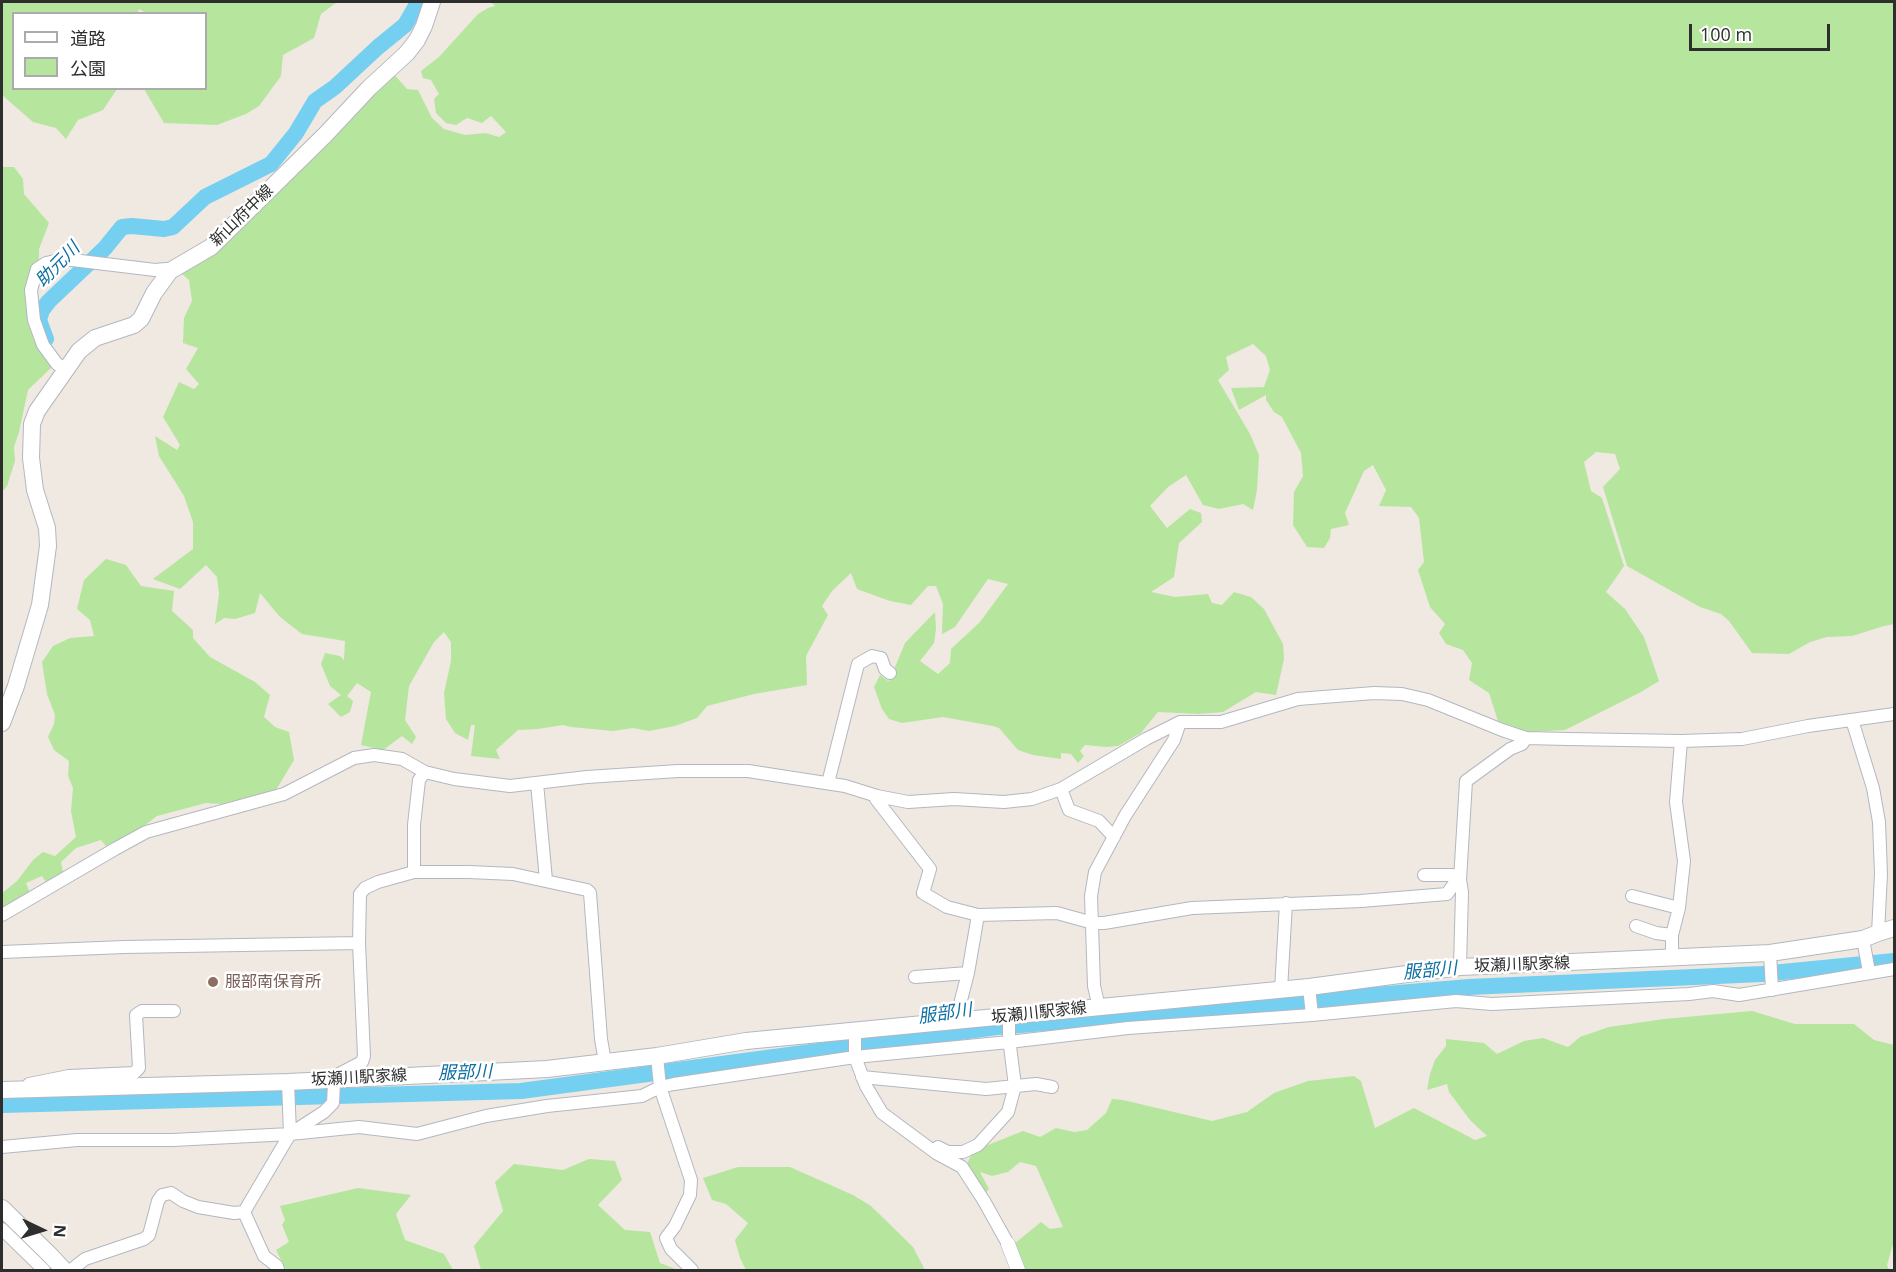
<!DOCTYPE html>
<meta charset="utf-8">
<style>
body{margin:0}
#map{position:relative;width:1896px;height:1272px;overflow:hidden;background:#efe9e1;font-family:"Open Sans","Noto Sans JP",sans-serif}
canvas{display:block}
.frame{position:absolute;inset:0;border:3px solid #2e2e2e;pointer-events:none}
.legend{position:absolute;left:12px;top:12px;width:195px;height:78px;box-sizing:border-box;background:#fff;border:2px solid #ababab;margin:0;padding:8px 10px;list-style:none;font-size:18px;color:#2e2e2e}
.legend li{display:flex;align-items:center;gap:12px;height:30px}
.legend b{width:30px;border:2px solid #ababab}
.north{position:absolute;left:12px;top:1200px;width:60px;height:60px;-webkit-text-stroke:4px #fff;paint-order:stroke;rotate:94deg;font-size:16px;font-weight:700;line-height:24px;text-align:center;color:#2e2e2e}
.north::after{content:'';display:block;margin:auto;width:21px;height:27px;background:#2e2e2e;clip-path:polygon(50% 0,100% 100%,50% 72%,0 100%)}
.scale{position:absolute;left:1689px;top:24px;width:141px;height:27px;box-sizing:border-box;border:3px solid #2e2e2e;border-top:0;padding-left:8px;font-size:18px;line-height:21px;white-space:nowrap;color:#2e2e2e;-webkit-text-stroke:4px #fff;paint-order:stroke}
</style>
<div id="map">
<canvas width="1896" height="1272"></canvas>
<div class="frame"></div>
<ul class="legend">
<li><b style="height:8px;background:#fff"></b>道路</li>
<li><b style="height:16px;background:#b6e59e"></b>公園</li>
</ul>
<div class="north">N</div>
<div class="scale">100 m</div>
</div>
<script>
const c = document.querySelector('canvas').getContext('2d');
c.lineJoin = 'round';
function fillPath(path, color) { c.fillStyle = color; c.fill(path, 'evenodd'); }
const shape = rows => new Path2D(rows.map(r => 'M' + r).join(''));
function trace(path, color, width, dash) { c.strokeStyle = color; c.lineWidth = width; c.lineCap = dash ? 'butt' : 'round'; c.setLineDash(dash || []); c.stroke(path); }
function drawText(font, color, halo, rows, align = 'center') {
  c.font = font + ' "Open Sans","Noto Sans JP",sans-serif'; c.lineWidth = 5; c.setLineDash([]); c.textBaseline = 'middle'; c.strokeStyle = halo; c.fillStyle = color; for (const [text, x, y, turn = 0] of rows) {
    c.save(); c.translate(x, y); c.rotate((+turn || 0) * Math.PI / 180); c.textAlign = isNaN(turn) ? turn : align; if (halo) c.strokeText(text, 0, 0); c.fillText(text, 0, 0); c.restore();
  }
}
const green = shape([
 [2,2,337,2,321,14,314,38,283,55,281,76,259,106,246,114,217,125,164,123,144,89,206,88,206,14,146,13,139,9,137,14,14,14,14,88,117,89,103,110,78,120,66,139,56,128,33,122,2,95],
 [491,2,1894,2,1894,624,1884,626,1852,636,1827,637,1810,642,1789,654,1752,653,1729,621,1721,614,1700,607,1627,566,1603,487,1620,469,1615,454,1596,452,1584,462,1591,491,1602,498,1624,566,1606,592,1625,609,1644,637,1659,681,1641,692,1565,730,1529,732,1498,721,1489,693,1469,680,1472,663,1463,650,1446,644,1439,633,1445,624,1430,607,1418,570,1424,562,1419,518,1411,507,1379,506,1386,490,1373,465,1364,471,1345,513,1349,525,1331,529,1330,538,1324,548,1307,547,1293,525,1294,492,1303,476,1301,453,1282,417,1274,412,1266,400,1266,395,1239,410,1231,388,1264,387,1270,370,1266,356,1253,344,1226,357,1229,370,1218,380,1250,434,1259,455,1257,490,1253,510,1243,504,1219,509,1203,505,1186,475,1168,487,1150,506,1167,528,1190,509,1201,513,1202,522,1179,543,1174,577,1151,592,1175,597,1208,594,1212,603,1222,605,1234,592,1251,597,1264,609,1283,644,1284,659,1276,695,1256,692,1223,712,1199,714,1158,712,1141,733,1118,746,1106,747,1085,745,1080,751,1084,756,1078,763,1071,754,1061,753,1061,759,1033,755,1018,750,999,728,993,726,943,717,902,723,889,719,882,709,874,687,880,675,888,681,895,677,895,667,905,643,935,612,936,629,934,643,920,661,938,674,950,663,951,649,980,622,1008,584,988,579,955,627,942,634,943,604,936,586,928,586,911,605,890,601,857,589,851,573,832,591,822,606,828,615,806,656,807,685,754,694,707,706,697,718,675,726,649,731,633,728,613,731,571,727,563,725,538,729,518,730,496,750,500,759,471,756,475,725,471,725,468,740,455,733,446,719,444,693,451,661,451,642,444,632,434,642,409,686,405,720,416,737,412,744,402,736,383,750,361,745,371,692,357,683,347,696,353,701,350,712,341,717,328,704,341,695,330,686,321,664,325,653,340,656,344,660,345,641,302,634,280,617,260,593,255,613,235,619,224,618,215,624,219,594,217,577,206,565,180,589,153,579,193,549,193,522,184,496,159,456,155,436,177,450,180,445,163,417,179,382,194,389,199,384,186,369,198,348,183,343,184,318,192,301,189,280,180,272,392,72,407,89,418,90,432,118,444,129,465,135,486,133,499,137,506,132,491,116,482,123,467,118,456,125,446,123,436,113,434,99,439,94,431,80,423,78,421,71,439,57,478,14,488,8,495,6],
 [2,167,14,167,23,179,24,194,49,223,39,249,39,263,29,281,53,366,28,390,19,432,14,447,15,461,7,486,2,492],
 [106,559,126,565,141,586,174,591,172,611,193,630,193,638,210,657,255,682,270,695,264,717,275,727,289,732,294,760,276,790,222,804,206,803,157,816,140,829,106,846,101,840,76,848,61,862,63,872,46,882,42,876,26,883,30,893,2,910,2,893,17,881,33,860,43,852,55,856,76,837,71,811,73,788,68,776,69,761,54,750,48,737,54,724,55,715,47,694,42,662,53,646,70,638,94,636,90,620,77,609,84,580],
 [1752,1011,1795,1024,1854,1024,1874,1040,1894,1045,1894,1241,1887,1265,1889,1270,1023,1270,1014,1244,1041,1222,1050,1229,1063,1227,1036,1166,1020,1162,1008,1172,992,1176,980,1172,989,1189,984,1195,967,1164,973,1151,1023,1131,1040,1137,1056,1128,1074,1132,1087,1130,1106,1113,1112,1099,1123,1100,1212,1121,1247,1112,1274,1093,1308,1081,1354,1076,1361,1081,1375,1128,1414,1108,1475,1140,1487,1136,1470,1120,1449,1092,1447,1084,1427,1090,1430,1074,1435,1060,1446,1046,1446,1039,1484,1043,1497,1054,1524,1041,1543,1038,1568,1047,1580,1037,1609,1027,1664,1019],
 [589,1159,615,1161,622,1180,598,1205,625,1230,650,1232,660,1263,678,1270,481,1270,474,1246,503,1211,495,1182,514,1164,563,1170],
 [738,1167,790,1167,853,1195,871,1206,913,1247,925,1270,746,1270,740,1258,735,1240,748,1223,726,1204,712,1200,703,1178],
 [358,1188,411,1195,396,1214,405,1240,444,1254,453,1270,286,1270,276,1250,289,1242,282,1225,285,1220,280,1206]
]);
const river = shape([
 [46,339,39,320,42,310,49,301,105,248,122,227,132,226,164,229,173,227,205,197,271,164,296,133,315,101,335,87,378,47,405,25,416,6,416,2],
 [2,1105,521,1091,997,1027,1469,987,1762,974,1894,961],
 [2,1219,52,1270]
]);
const minor = shape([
 [66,369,57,364,43,345,34,320,31,290,37,269,46,263,64,259,155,270,166,269,170,271],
 [1852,720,1873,788,1879,822,1881,874,1878,933],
 [537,783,546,880],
 [828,783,858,664,872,656,881,658,885,669,890,673],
 [1061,789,1069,810,1099,821,1114,837],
 [877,796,876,799,930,869,923,893,947,907,978,915,1057,913,1093,923,1104,923,1192,908,1361,901,1447,894,1456,881,1460,880],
 [414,872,414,825,419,780,425,772],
 [1424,875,1453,875,1460,880],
 [1632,896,1679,908],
 [2,915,115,849,146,832,284,794,354,758,374,755,402,759,425,772,454,779,510,786,587,777,678,771,748,771,845,786,877,796,908,802,954,799,1004,802,1032,799,1061,789,1146,739,1180,722,1221,722,1298,699,1374,693,1402,694,1428,700,1502,730,1526,738,1568,739,1681,741,1742,739,1808,726,1894,714],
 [1636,926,1656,933,1672,935],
 [1863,939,1869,972],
 [2,952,124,947,359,943],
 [1770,953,1772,990],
 [1672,958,1672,935,1679,908,1684,861,1676,802,1681,741],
 [1460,967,1462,892,1460,880,1466,781,1510,749,1522,744,1526,738],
 [915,977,968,973],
 [1309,987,1312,1015],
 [1281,990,1286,903],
 [1099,1007,1094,986,1091,896,1095,872,1125,816,1174,740,1180,722],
 [959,1021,961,1000,968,973,978,915],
 [855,1031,855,1057,866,1086,882,1113,936,1153,962,1167,984,1201,1008,1244],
 [657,1056,660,1087,691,1180,690,1195,675,1226,666,1238,671,1249,692,1270],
 [862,1077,986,1089,1036,1084,1052,1087],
 [288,1082,290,1134],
 [29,1084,69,1076,134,1073,139,1068,136,1015,142,1011,174,1011],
 [2,1147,77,1140,173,1140,290,1134,359,1127,417,1134,486,1116,547,1106,642,1096,660,1087,674,1084,855,1057,1009,1042,1128,1028,1312,1015,1456,1001,1492,1004,1689,994,1713,991,1739,995,1894,969],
 [938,1147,948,1152,963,1152,978,1145,1008,1112,1015,1086,1009,1038,1009,1016],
 [244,1212,264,1256,277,1266,278,1270],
 [2,1229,44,1270],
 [71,1270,85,1259,144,1239,149,1235,158,1201,162,1195,171,1193,183,1201,198,1207,234,1213,244,1212,290,1134,324,1112,333,1103,334,1084,339,1074,362,1062,364,1056,359,943,360,894,365,888,378,882,414,872,469,872,513,874,587,890,590,893,601,1039,605,1062]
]);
const tertiary = shape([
 [1008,1244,1018,1270]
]);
const secondary = shape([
 [2,723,16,686,40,605,48,546,47,528,35,490,31,458,32,424,37,411,79,351,95,338,134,325,141,319,154,293,170,271,211,247,326,134,369,88,407,53,417,40,424,26,432,2],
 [2,1090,288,1082,547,1069,657,1056,746,1041,1309,987,1460,967,1770,953,1863,939,1878,933,1894,928],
 [2,1208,51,1256,64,1270]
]);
const markers = [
 [213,982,6,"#8d6e63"]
];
const streetNames = [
 ["新山府中線",242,216,-44],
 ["坂瀬川駅家線",1522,965,-2],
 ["坂瀬川駅家線",1039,1013,-6],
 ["坂瀬川駅家線",359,1078,-3]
];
const educationNames = [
 ["服部南保育所",225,982]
];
const waterNames = [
 ["助元川",58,265,-46],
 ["服部川",1430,971,-5],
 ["服部川",945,1014,-8],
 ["服部川",465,1073,-2]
];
fillPath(green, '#b6e59e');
trace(river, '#75cff0', 16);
trace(minor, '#b4b7c1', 14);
trace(tertiary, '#b4b7c1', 15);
trace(secondary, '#b4b7c1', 18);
trace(minor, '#fff', 12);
trace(tertiary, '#fff', 14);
trace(secondary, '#fff', 16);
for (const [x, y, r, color] of markers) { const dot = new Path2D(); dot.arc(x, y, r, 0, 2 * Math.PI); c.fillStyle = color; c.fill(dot); trace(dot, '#fff', 2); }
drawText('16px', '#2e2e2e', '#fff', streetNames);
drawText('16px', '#785e54', '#fff', educationNames, 'left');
drawText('italic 18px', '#0d6fa3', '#fff', waterNames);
</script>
